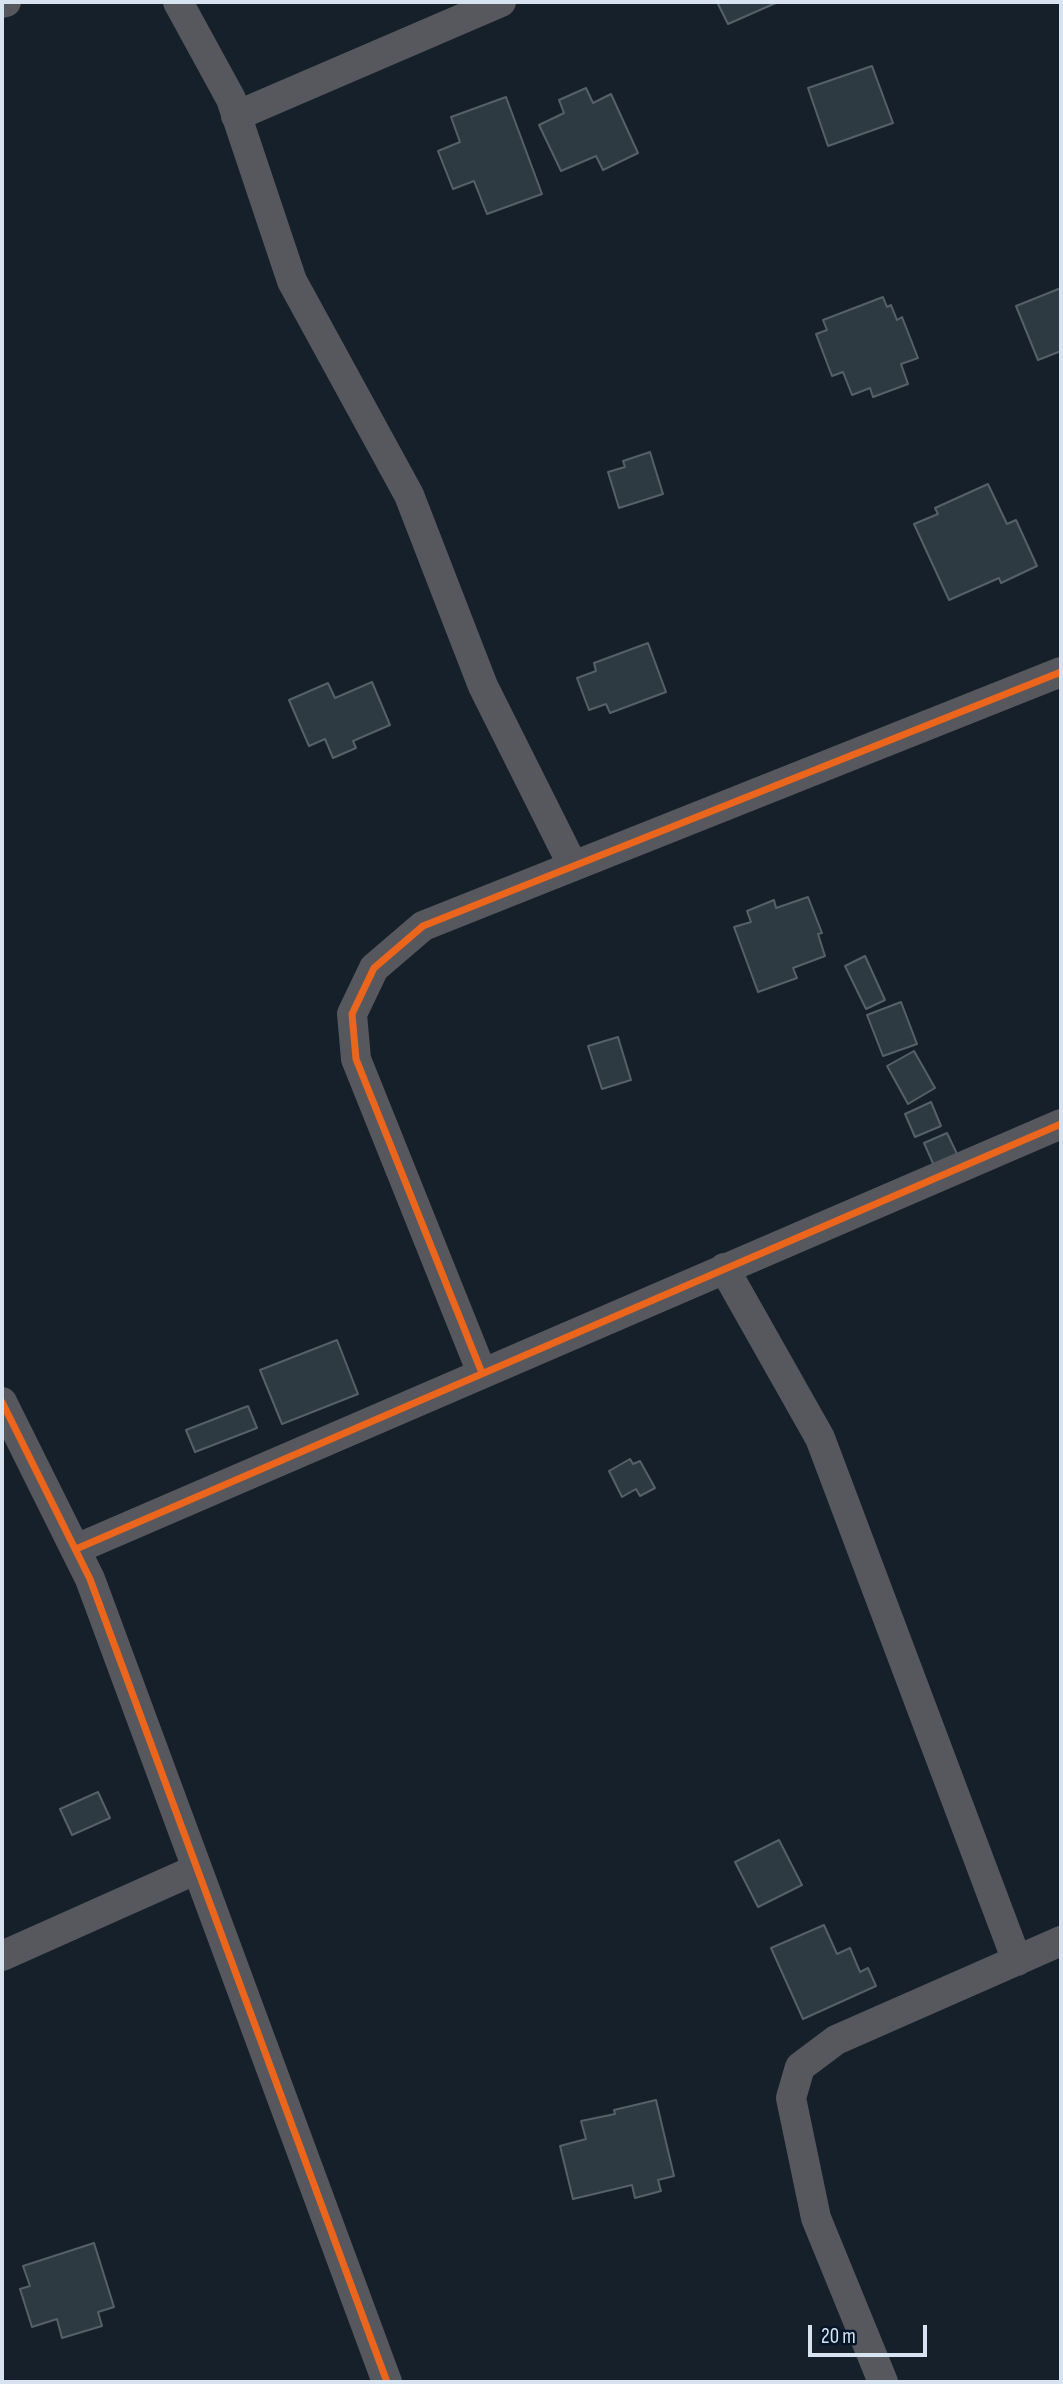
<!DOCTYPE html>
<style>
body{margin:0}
#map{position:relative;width:1063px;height:2384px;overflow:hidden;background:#16202b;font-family:"Sofia Sans Condensed",sans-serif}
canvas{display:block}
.frame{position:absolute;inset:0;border:4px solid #d7e3f1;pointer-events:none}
.scale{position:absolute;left:808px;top:2325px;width:119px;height:32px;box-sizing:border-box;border:4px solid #d7e3f1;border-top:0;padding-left:9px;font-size:21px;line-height:24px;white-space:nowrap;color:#d7e3f1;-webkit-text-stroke:5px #05162a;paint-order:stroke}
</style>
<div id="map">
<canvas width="1063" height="2384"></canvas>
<div class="frame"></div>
<div class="scale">20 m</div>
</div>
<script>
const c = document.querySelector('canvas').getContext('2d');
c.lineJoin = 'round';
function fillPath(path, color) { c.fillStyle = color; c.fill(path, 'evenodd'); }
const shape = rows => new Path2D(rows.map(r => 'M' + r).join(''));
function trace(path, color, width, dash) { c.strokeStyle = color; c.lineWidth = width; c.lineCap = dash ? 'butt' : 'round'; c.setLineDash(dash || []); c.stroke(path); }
const building = shape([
 [717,2,778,2,728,24,717,2],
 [872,66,893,123,828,146,808,88,872,66],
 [586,88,593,103,611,94,638,153,603,170,596,156,561,171,539,125,564,113,559,100,586,88],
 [506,97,542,194,487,214,474,181,453,189,438,151,460,142,451,117,506,97],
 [1061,288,1061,351,1038,360,1016,306,1061,288],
 [883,297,887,307,891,305,897,320,902,317,918,358,901,364,908,384,873,397,870,388,852,395,843,372,832,376,816,334,827,330,823,320,883,297],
 [650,452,663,494,619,508,608,472,625,467,623,461,650,452],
 [988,484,1007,524,1016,520,1037,566,1001,583,999,578,949,600,914,524,938,514,935,508,988,484],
 [648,643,666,692,610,713,606,704,589,710,577,678,596,671,594,663,648,643],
 [372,682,390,725,353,741,356,748,333,758,325,739,309,746,289,700,328,683,335,698,372,682],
 [808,897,822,933,818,934,825,956,793,968,797,978,758,992,734,927,751,922,747,911,774,900,776,908,808,897],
 [865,956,885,1000,866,1009,845,966,865,956],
 [901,1002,917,1044,883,1056,867,1015,901,1002],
 [618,1037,631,1080,602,1089,588,1046,618,1037],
 [914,1051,935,1088,908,1104,887,1066,914,1051],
 [931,1102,941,1126,915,1137,905,1114,931,1102],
 [947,1133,959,1158,935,1168,924,1143,947,1133],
 [337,1340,358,1394,282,1424,260,1370,337,1340],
 [248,1406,257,1428,195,1452,186,1430,248,1406],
 [630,1459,633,1464,640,1461,655,1488,640,1496,636,1489,622,1497,609,1471,630,1459],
 [98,1792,110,1818,72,1835,60,1809,98,1792],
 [779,1840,802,1885,758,1907,735,1862,779,1840],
 [824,1925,837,1954,850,1948,860,1972,868,1968,876,1986,803,2019,771,1948,824,1925],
 [656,2100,674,2176,658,2180,661,2191,635,2198,632,2185,573,2199,560,2146,586,2139,581,2121,615,2114,614,2110,656,2100],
 [94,2243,114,2307,98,2312,102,2326,62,2338,57,2319,32,2327,20,2289,30,2286,23,2266,94,2243]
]);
const street = shape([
 [178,2,231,99,292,281,409,495,483,686,573,866],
 [2,3,6,2],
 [236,116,501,2],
 [724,1268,820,1438,1017,1961],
 [482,1373,356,1059,352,1014,374,968,423,926,1061,672],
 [2,1402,90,1579,387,2382],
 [76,1549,1061,1124],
 [2,1956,197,1869],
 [883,2382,816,2218,791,2098,800,2067,836,2040,1061,1941]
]);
const cycleway = shape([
 [482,1373,356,1059,352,1014,374,968,423,926,1061,672],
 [2,1402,90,1579,387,2382],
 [76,1549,1061,1124]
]);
fillPath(building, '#2e3a41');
trace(building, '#556169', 2);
trace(street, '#57585d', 30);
trace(cycleway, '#eb651d', 7);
</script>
